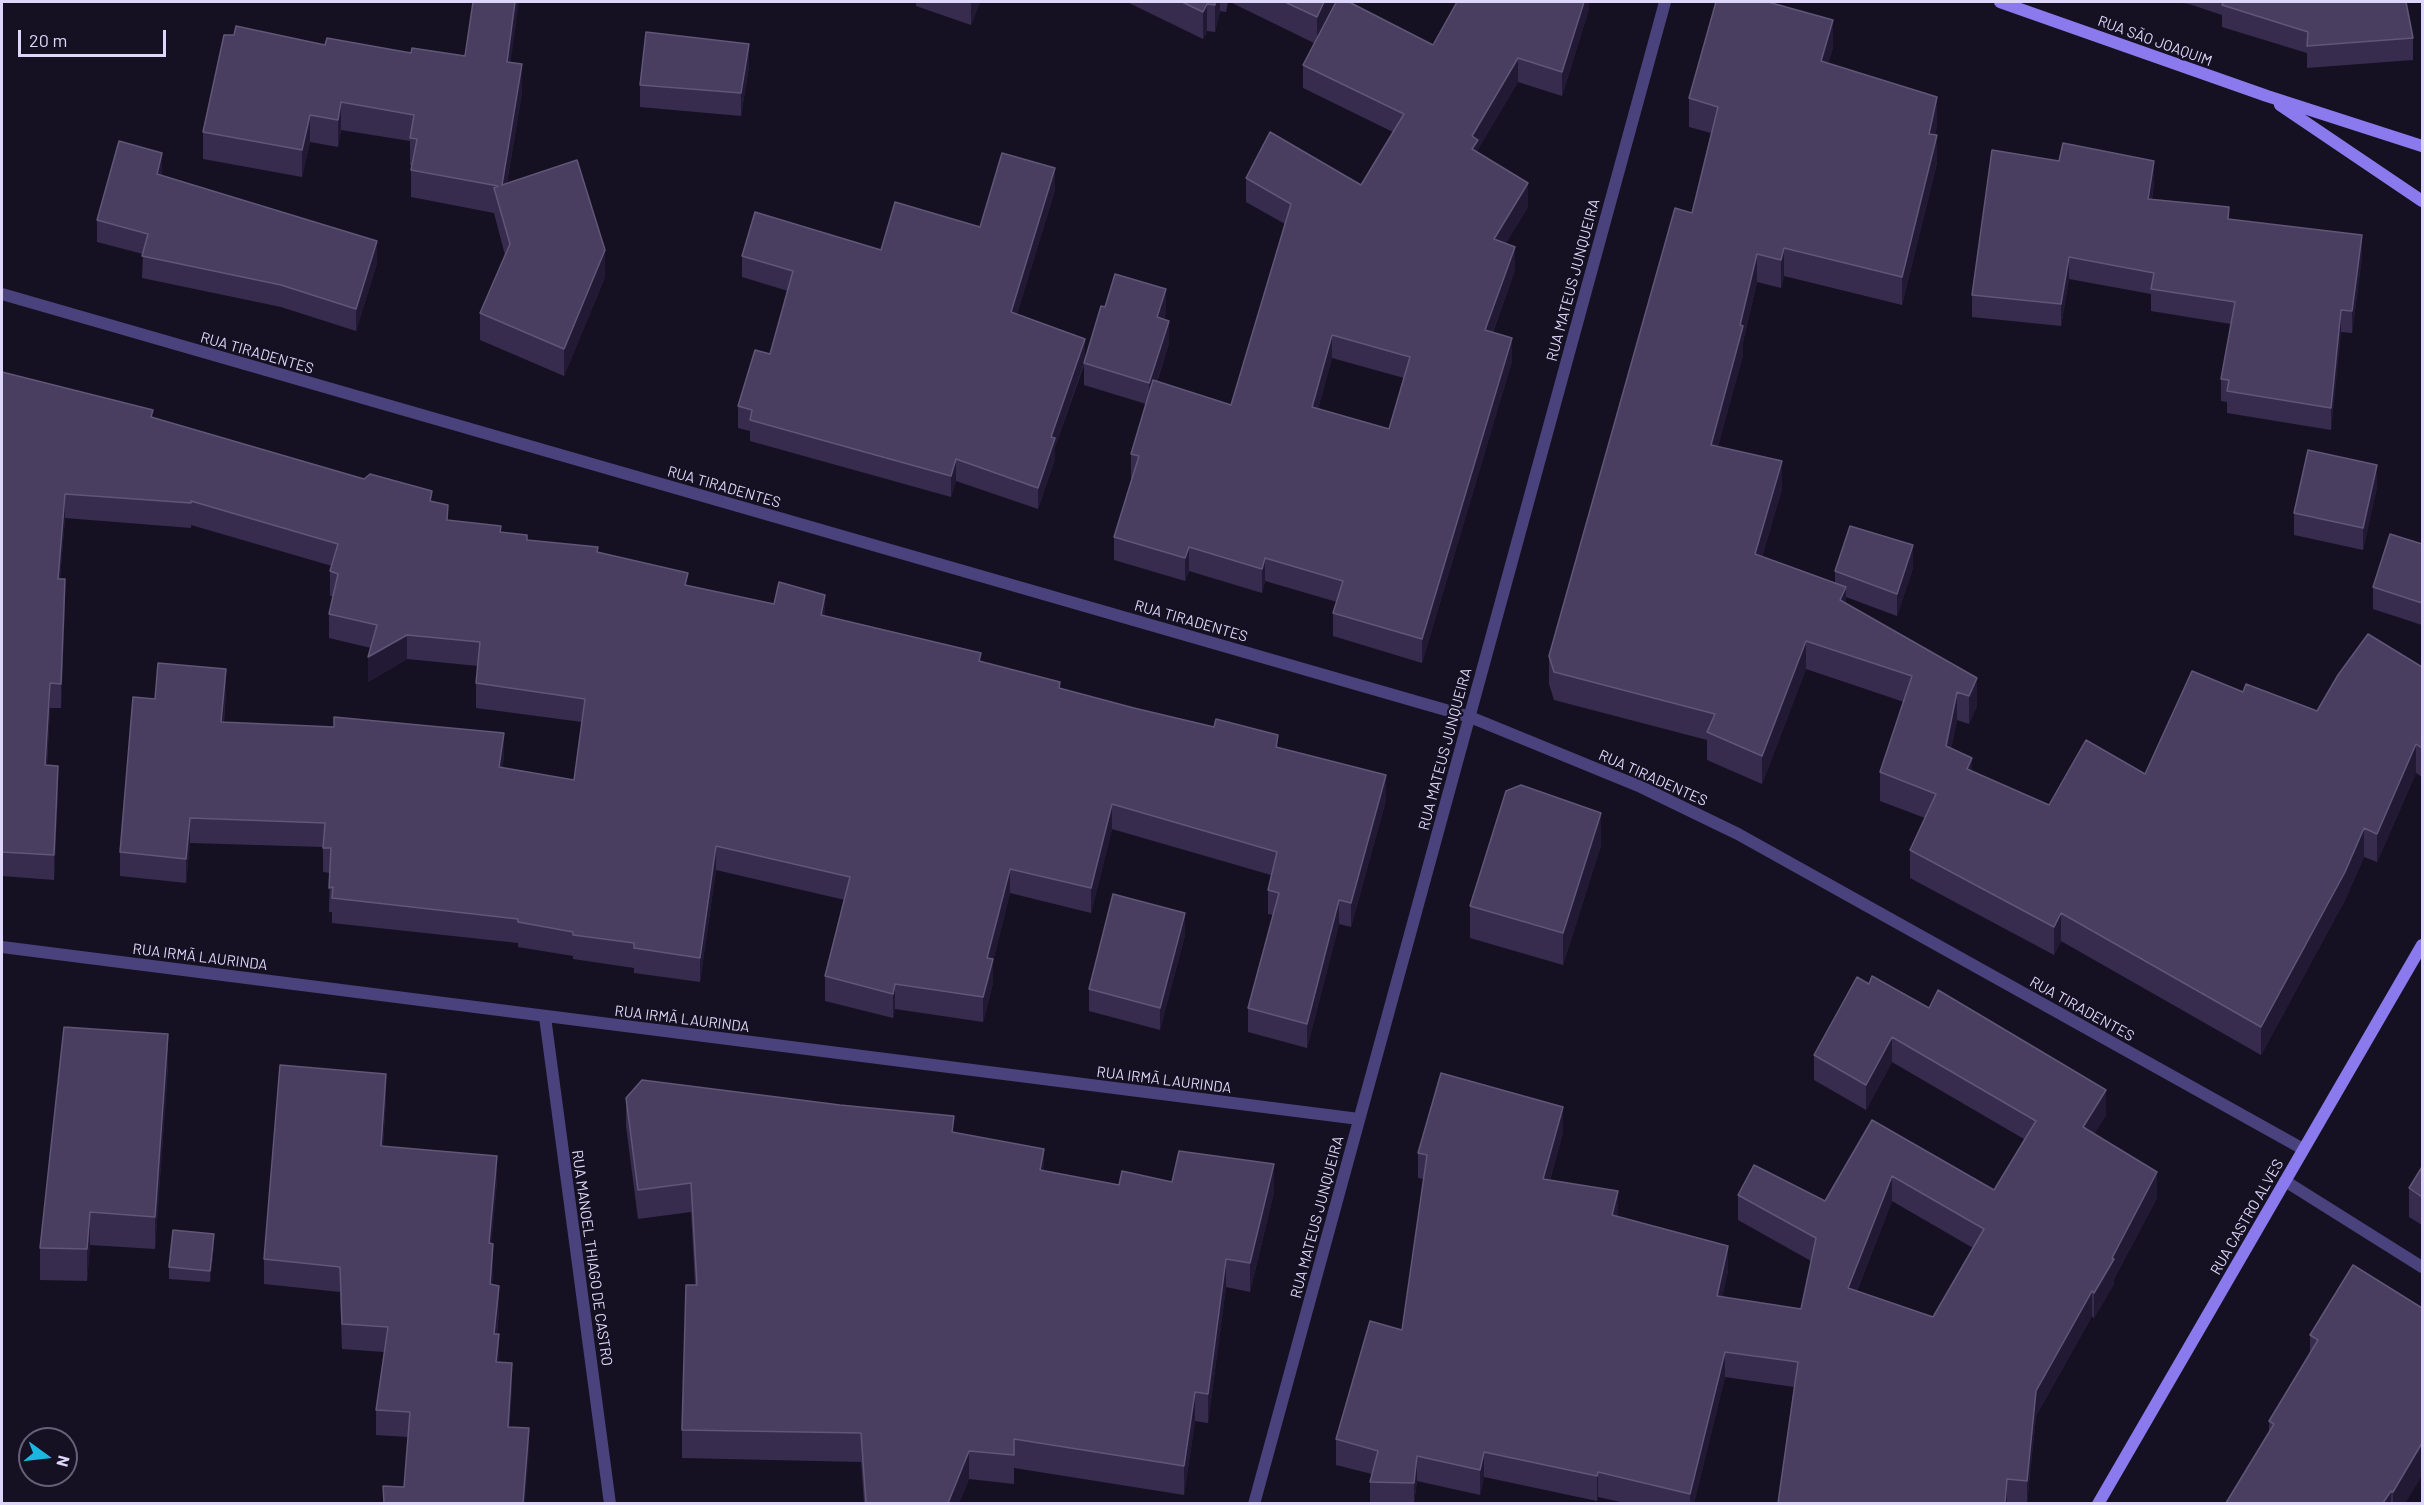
<!DOCTYPE html>
<meta charset="utf-8">
<style>
body{margin:0}
#map{position:relative;width:2424px;height:1505px;overflow:hidden;background:#161122;font-family:Barlow,sans-serif}
canvas{display:block}
.frame{position:absolute;inset:0;border:3px solid #dfd7fa;pointer-events:none}
.north{position:absolute;left:18px;top:1427px;width:60px;height:60px;box-sizing:border-box;background:#161122;border:2px solid #666078;border-radius:50%;rotate:105deg;font-size:16px;font-weight:700;line-height:24px;text-align:center;color:#dfd7fa}
.north::after{content:'';display:block;margin:auto;width:21px;height:27px;background:#1cb7e1;clip-path:polygon(50% 0,100% 100%,50% 72%,0 100%)}
.scale{position:absolute;left:18px;top:30px;width:148px;height:27px;box-sizing:border-box;border:3px solid #dfd7fa;border-top:0;padding-left:8px;font-size:18px;line-height:21px;white-space:nowrap;color:#dfd7fa;-webkit-text-stroke:4px #161122;paint-order:stroke}
</style>
<div id="map">
<canvas width="2424" height="1505"></canvas>
<div class="frame"></div>
<div class="north">N</div>
<div class="scale">20 m</div>
</div>
<script>
const c = document.querySelector('canvas').getContext('2d');
c.lineJoin = 'round';
const shape = rows => new Path2D(rows.map(r => 'M' + r).join(''));
function trace(path, color, width, dash) { c.strokeStyle = color; c.lineWidth = width; c.lineCap = dash ? 'butt' : 'round'; c.setLineDash(dash || []); c.stroke(path); }
function fillPath(path, color) { c.fillStyle = color; c.fill(path, 'evenodd'); }
function drawText(font, color, halo, rows, align = 'center') {
  c.font = font + ' Barlow,sans-serif'; c.lineWidth = 4.5; c.setLineDash([]); c.textBaseline = 'middle'; c.strokeStyle = halo; c.fillStyle = color; for (const [text, x, y, turn = 0] of rows) {
    c.save(); c.translate(x, y); c.rotate((+turn || 0) * Math.PI / 180); c.textAlign = isNaN(turn) ? turn : align; if (halo) c.strokeText(text, 0, 0); c.fillText(text, 0, 0); c.restore();
  }
}
const street = shape([
 [2,294,1470,717,1641,787,1738,834,2303,1149],
 [2,947,1359,1119],
 [545,1017,610,1504],
 [2285,1181,2422,1267],
 [1254,1504,1665,2]
]);
const secondary = shape([
 [2000,2,2267,96,2422,146],
 [2280,105,2422,201],
 [2098,1504,2422,945]
]);
const wall = shape([
 [916,2,980,2,971,25,916,6],
 [1127,2,1228,2,1226,12,1220,11,1215,32,1207,31,1203,39],
 [1230,2,1349,2,1433,45,1589,2,1589,9,1562,96,1518,82,1478,149,1478,153,1528,207,1506,243,1515,270,1493,332,1512,361,1422,663,1333,636,1333,613,1337,602,1265,581,1262,593,1189,571,1185,581,1114,560,1114,537,1132,478,1131,478,1131,454,1146,404,1084,385,1084,365,1055,447,1055,459,1038,509,956,481,951,497,750,441,750,431,738,428,738,406,770,354,788,291,742,277,742,256,881,250,980,227,1055,190,1017,314,1085,358,1105,307,1166,312,1164,319,1169,343,1157,382,1231,405,1285,224,1246,202,1246,178,1361,185,1393,132,1303,88,1303,65,1314,43],
 [1332,358,1404,378,1389,429,1318,409],
 [2177,2,2406,2,2413,38,2413,60,2307,68,2307,53,2222,27,2222,15,2189,4],
 [325,45,411,53,465,56,510,63,522,92,507,183,605,277,564,376,480,340,480,313,505,255,494,213,411,197,411,170,412,166,410,165,410,141,341,130,338,147,310,142,302,177,203,159,203,132],
 [1833,48,1828,63,1937,126,1935,135,1937,163,1902,305,1784,276,1781,288,1757,282,1743,342,1743,355,1718,446,1782,489,1762,557,1835,583,1835,571,1913,568,1897,616,1846,597,1846,603,1977,678,1977,706,1969,724,1957,720,1951,749,1972,771,2049,805,2145,774,2243,692,2317,711,2422,667,2422,777,2416,773,2377,862,2364,857,2345,900,2261,1055,2061,941,2054,955,1910,878,1910,850,1925,818,1880,801,1880,772,1904,702,1806,669,1762,784,1707,760,1707,740,1554,700,1549,684,1549,656,1692,213,1711,133,1689,127,1689,98],
 [749,66,741,116,640,107,640,85],
 [2059,161,2154,183,2152,199,2229,219,2362,257,2352,333,2341,332,2331,430,2227,413,2227,402,2221,401,2221,379,2231,324,2151,311,2151,294,2069,279,2061,326,1972,317,1972,295],
 [162,176,377,263,356,331,281,307,142,278,143,254,97,242,97,220],
 [2,372,432,501,448,521,501,533,527,540,598,552,688,586,825,616,981,661,1060,688,1278,747,1386,800,1351,927,1339,924,1307,1048,1248,1032,1248,1008,1273,915,1268,914,1268,890,1271,875,1112,829,1091,913,1010,893,993,961,993,983,983,1022,895,1009,893,1018,825,1001,825,976,845,900,716,870,700,982,634,973,634,968,573,959,573,956,518,947,518,943,332,923,332,912,329,912,330,873,323,872,323,847,190,843,186,883,120,876,120,852,155,699,226,693,224,722,504,757,502,768,574,780,582,722,476,708,476,683,478,666,407,659,368,682,371,648,329,638,329,614,333,596,330,596,330,571,332,566,191,525,191,528,65,518,60,579,65,604,61,708,50,708,47,765,58,790,54,880,2,876],
 [2377,487,2363,550,2294,535,2294,513],
 [2422,544,2422,625,2373,609,2373,587],
 [1601,845,1563,965,1470,938,1470,906],
 [1185,935,1160,1030,1089,1011,1089,989],
 [1857,977,2106,1115,2094,1134,2157,1198,2114,1279,2114,1284,2094,1318,2092,1316,2036,1416,2027,1503,1778,1503,1794,1387,1725,1377,1694,1503,1625,1503,1598,1497,1597,1501,1484,1477,1480,1495,1417,1481,1414,1503,1370,1503,1370,1482,1372,1474,1336,1465,1336,1439,1402,1330,1424,1179,1418,1178,1418,1153,1563,1132,1550,1180,1618,1216,1728,1271,1722,1297,1801,1309,1811,1261,1738,1220,1738,1195,1825,1201,1872,1120,1994,1190,2024,1139,1892,1062,1866,1110,1814,1080,1814,1055],
 [1892,1201,1973,1248,1933,1317,1857,1291],
 [168,1066,155,1249,90,1245,87,1281,40,1280,40,1248],
 [626,1098,954,1132,1044,1171,1119,1185,1172,1182,1274,1192,1250,1292,1226,1287,1208,1423,1195,1421,1184,1495,1014,1468,1014,1484,969,1479,959,1503,864,1503,861,1462,682,1458,682,1430,695,1285,691,1212,638,1219,626,1126],
 [386,1099,383,1146,497,1181,491,1244,493,1269,492,1285,499,1311,497,1334,499,1362,512,1388,509,1427,529,1453,404,1487,408,1437,376,1435,376,1410,384,1352,342,1349,340,1292,264,1284,264,1259],
 [2422,1167,2422,1225,2409,1217,2409,1188],
 [214,1246,210,1282,169,1279,169,1267],
 [2353,1265,2422,1475,2405,1503,2226,1503,2269,1432,2269,1421,2310,1353,2310,1335]
]);
const shadedWall = shape([
 [515,2,519,2,507,89,507,62],
 [971,2,980,2,971,25],
 [1215,2,1220,2,1220,11,1215,32],
 [1324,2,1337,2,1317,44,1317,17],
 [1584,2,1589,2,1589,9,1562,96,1562,72],
 [1207,4,1207,31,1203,39,1203,12],
 [1833,20,1833,48,1821,89,1821,61],
 [749,44,749,66,741,116,741,93],
 [1518,58,1518,82,1478,149,1478,163,1472,173,1472,136],
 [522,64,522,92,502,212,502,185],
 [1937,97,1937,126,1929,162,1929,134],
 [341,102,341,130,338,147,338,120],
 [310,115,310,142,302,177,302,150],
 [1937,135,1937,163,1902,305,1902,277],
 [162,153,162,175,157,197,157,174],
 [2154,161,2154,183,2148,221,2148,199],
 [1055,168,1055,190,1011,334,1011,312],
 [1528,183,1528,207,1494,263,1494,239],
 [2362,235,2362,257,2352,333,2352,311],
 [377,241,377,263,356,331,356,309],
 [1515,247,1515,270,1485,353,1485,330],
 [1784,248,1784,276,1781,288,1781,260],
 [605,250,605,277,564,376,564,349],
 [1757,254,1757,282,1743,342,1743,355,1711,473,1711,445],
 [2069,257,2069,279,2061,326,2061,304],
 [1166,289,1166,312,1157,339,1157,317],
 [2341,310,2341,332,2331,430,2331,408],
 [1169,321,1169,343,1149,405,1149,383],
 [1332,335,1332,358,1312,430,1312,407],
 [1512,338,1512,361,1422,663,1422,639],
 [1085,339,1085,360,1055,447,1055,459,1038,509,1038,488,1051,437],
 [956,459,956,481,951,497,951,476],
 [1782,461,1782,489,1755,582,1755,554],
 [2377,465,2377,487,2363,550,2363,528],
 [65,494,65,518,58,603,58,579],
 [1913,545,1913,568,1897,616,1897,594],
 [1189,547,1189,571,1185,581,1185,558],
 [1265,558,1265,581,1262,593,1262,569],
 [65,579,65,604,61,708,61,684],
 [1846,587,1846,616,1840,600],
 [825,595,825,620,821,615],
 [407,635,407,659,368,682,368,657],
 [1806,641,1806,669,1762,784,1762,756],
 [226,669,226,693,221,747,221,722],
 [1977,678,1977,706,1969,724,1969,696],
 [50,683,50,708,45,789,45,765],
 [1957,692,1957,720,1946,775,1946,746],
 [504,733,504,757,499,792,499,767],
 [1278,735,1278,759,1276,747],
 [2416,744,2416,773,2377,862,2377,834],
 [1972,758,1972,786,1967,769],
 [58,766,58,790,54,880,54,855],
 [1386,775,1386,800,1351,927,1351,903],
 [1112,804,1112,829,1091,913,1091,888],
 [1601,813,1601,845,1563,965,1563,933],
 [190,818,190,843,186,883,186,859],
 [2364,828,2364,857,2345,900,2261,1055,2261,1027],
 [716,846,716,870,700,982,700,958],
 [1010,869,1010,893,993,961,993,983,983,1022,983,997,987,958],
 [1339,900,1339,924,1307,1048,1307,1024],
 [1185,913,1185,935,1160,1030,1160,1008],
 [2061,913,2061,941,2054,955,2054,927],
 [895,984,895,1009,893,1018,893,994],
 [168,1034,168,1066,155,1249,155,1217],
 [1892,1037,1892,1062,1866,1110,1866,1085],
 [386,1074,386,1099,381,1171,381,1146],
 [2106,1090,2106,1115,2083,1152,2083,1127],
 [1563,1107,1563,1132,1543,1204,1543,1179],
 [1044,1149,1044,1178,1040,1170],
 [497,1156,497,1181,489,1269,489,1243],
 [1274,1164,1274,1192,1250,1292,1250,1263],
 [2157,1172,2157,1198,2114,1279,2114,1284,2094,1318,2094,1293,2112,1258],
 [1892,1176,1892,1201,1848,1313,1848,1288],
 [1618,1191,1618,1216,1612,1240,1612,1215],
 [90,1212,90,1245,87,1281,87,1249],
 [214,1234,214,1246,210,1282,210,1271],
 [493,1244,493,1269,490,1309,490,1284],
 [1728,1246,1728,1271,1717,1321,1717,1296],
 [1226,1259,1226,1287,1208,1423,1208,1394],
 [499,1286,499,1311,494,1359,494,1334],
 [2092,1291,2092,1316,2036,1416,2027,1503,2027,1481,2036,1391],
 [499,1334,499,1359,496,1387,496,1362],
 [1725,1352,1725,1377,1694,1503,1690,1503,1690,1494],
 [512,1363,512,1388,508,1452,508,1427],
 [1195,1392,1195,1421,1184,1495,1184,1466],
 [529,1428,529,1453,525,1503,523,1503],
 [2422,1443,2422,1475,2405,1503,2393,1503,2393,1492],
 [969,1451,969,1479,959,1503,948,1503],
 [1484,1452,1484,1477,1480,1495,1480,1470],
 [1417,1456,1417,1481,1414,1503,1414,1483],
 [1598,1472,1598,1497,1597,1501,1597,1476],
 [2007,1479,2007,1503,2005,1503],
 [2391,1491,2391,1503,2383,1503]
]);
const building = shape([
 [473,2,515,2,507,62,522,64,502,185,577,160,605,250,564,349,480,313,510,244,494,188,498,186,411,170,417,139,410,138,414,115,341,102,338,120,310,115,302,150,203,132,224,35,234,35,236,26,325,45,327,38,411,53,412,48,465,56,473,2],
 [1182,2,1215,2,1215,5,1207,4,1203,12,1182,2],
 [1285,2,1324,2,1317,17,1285,2],
 [1336,2,1349,2,1433,45,1457,2,1584,2,1562,72,1518,58,1472,136,1478,140,1472,149,1528,183,1494,239,1515,247,1485,330,1512,338,1422,639,1333,613,1343,581,1265,558,1262,569,1189,547,1185,558,1114,537,1139,456,1131,454,1153,380,1231,405,1291,204,1246,178,1270,132,1361,185,1404,114,1303,65,1336,2],
 [1332,335,1410,357,1389,429,1312,407,1332,335],
 [1716,2,1768,2,1833,20,1821,61,1937,97,1929,134,1937,135,1902,277,1784,248,1781,260,1757,254,1740,325,1743,326,1711,445,1782,461,1755,554,1846,587,1840,600,1977,678,1969,696,1957,692,1946,746,1972,758,1967,769,2049,805,2086,740,2145,774,2192,671,2243,692,2246,684,2317,711,2338,675,2368,634,2422,667,2422,748,2416,744,2377,834,2364,828,2345,872,2261,1027,2061,913,2054,927,1910,850,1936,794,1880,772,1912,676,1806,641,1762,756,1707,732,1715,714,1554,672,1549,656,1675,208,1692,213,1718,107,1689,98,1716,2],
 [2224,2,2406,2,2413,38,2307,46,2308,32,2222,5,2224,2],
 [646,32,749,44,741,93,640,85,646,32],
 [119,141,162,153,157,174,377,241,356,309,281,285,142,256,148,234,97,220,119,141],
 [2063,143,2154,161,2148,199,2229,207,2228,219,2362,235,2352,311,2341,310,2331,408,2227,391,2229,380,2221,379,2235,302,2151,289,2154,273,2069,257,2061,304,1972,295,1992,150,2059,161,2063,143],
 [1002,153,1055,168,1011,312,1085,339,1051,437,1055,438,1038,488,956,459,951,476,750,420,752,410,738,406,755,350,770,354,793,271,742,256,755,212,881,250,895,202,980,227,1002,153],
 [1115,274,1166,289,1157,317,1169,321,1149,383,1084,363,1101,306,1105,307,1115,274],
 [2,372,153,410,151,417,364,479,370,474,432,491,430,501,448,505,447,520,501,526,500,532,527,535,527,540,598,547,597,552,688,573,685,585,774,604,779,582,825,595,821,615,981,653,979,661,1060,682,1059,688,1134,708,1214,727,1216,719,1278,735,1276,747,1386,775,1351,903,1339,900,1307,1024,1248,1008,1279,893,1268,890,1277,852,1112,804,1091,888,1010,869,987,958,993,959,983,997,895,984,893,994,825,976,850,877,716,846,700,958,634,948,634,943,573,935,573,932,518,922,518,919,332,898,333,887,329,888,331,848,323,848,325,823,190,818,186,859,120,852,133,697,155,699,158,663,226,669,221,722,334,727,334,717,504,733,499,767,574,780,585,699,476,683,480,642,407,635,368,657,377,625,329,614,338,574,330,571,338,544,191,501,191,503,65,494,58,579,65,579,61,684,50,683,45,765,58,766,54,855,2,852,2,372],
 [2308,450,2377,465,2363,528,2294,513,2308,450],
 [1850,526,1913,545,1897,594,1835,571,1850,526],
 [2390,534,2422,544,2422,603,2373,587,2390,534],
 [1521,785,1601,813,1563,933,1470,906,1506,791,1521,785],
 [1113,894,1185,913,1160,1008,1089,989,1113,894],
 [1872,976,1929,1008,1938,990,2106,1090,2083,1127,2157,1172,2112,1258,2114,1259,2094,1293,2092,1291,2036,1391,2027,1481,2007,1479,2005,1503,1778,1503,1798,1362,1725,1352,1690,1494,1598,1472,1597,1476,1484,1452,1480,1470,1417,1456,1414,1483,1370,1482,1378,1451,1336,1439,1370,1321,1402,1330,1427,1155,1418,1153,1441,1073,1563,1107,1543,1179,1618,1191,1612,1215,1728,1246,1717,1296,1801,1309,1816,1238,1738,1195,1754,1165,1825,1201,1872,1120,1994,1190,2036,1121,1892,1037,1866,1085,1814,1055,1857,977,1869,984,1872,976],
 [1892,1176,1984,1229,1933,1317,1848,1288,1892,1176],
 [64,1027,168,1034,155,1217,90,1212,87,1249,40,1248,64,1027],
 [280,1065,386,1074,381,1146,497,1156,489,1243,493,1244,490,1284,499,1286,494,1334,499,1334,496,1362,512,1363,508,1427,529,1428,523,1503,384,1503,383,1486,404,1487,410,1412,376,1410,388,1327,342,1324,340,1267,264,1259,280,1065],
 [642,1080,840,1105,954,1116,952,1132,1044,1149,1040,1170,1119,1185,1122,1171,1172,1182,1179,1151,1274,1164,1250,1263,1226,1259,1208,1394,1195,1392,1184,1466,1014,1439,1014,1455,969,1451,948,1503,866,1503,861,1433,682,1430,686,1285,697,1285,691,1183,638,1190,626,1098,642,1080],
 [2422,1167,2422,1197,2409,1188,2422,1167],
 [173,1230,214,1234,210,1271,169,1267,173,1230],
 [2353,1265,2422,1308,2422,1443,2393,1492,2391,1491,2383,1503,2226,1503,2274,1424,2269,1421,2318,1340,2310,1335,2353,1265]
]);
const streetNames = [
 ["RUA SÃO JOAQUIM",2155,41,20],
 ["RUA MATEUS JUNQUEIRA",1573,280,-75],
 ["RUA TIRADENTES",257,353,16],
 ["RUA TIRADENTES",724,487,16],
 ["RUA TIRADENTES",1191,621,16],
 ["RUA MATEUS JUNQUEIRA",1445,749,-75],
 ["RUA TIRADENTES",1653,778,24],
 ["RUA IRMÃ LAURINDA",200,957,7],
 ["RUA TIRADENTES",2082,1009,29],
 ["RUA IRMÃ LAURINDA",682,1019,7],
 ["RUA IRMÃ LAURINDA",1164,1080,7],
 ["RUA MATEUS JUNQUEIRA",1317,1217,-75],
 ["RUA CASTRO ALVES",2247,1217,-60],
 ["RUA MANOEL THIAGO DE CASTRO",592,1258,82]
];
trace(street, '#4a427c', 12);
trace(secondary, '#8a7aee', 12);
fillPath(wall, '#372c4e');
fillPath(shadedWall, '#221935');
fillPath(building, '#493e60');
trace(building, '#605678', 1.5);
drawText('15px', '#dfd7fa', '#161122', streetNames);
</script>
